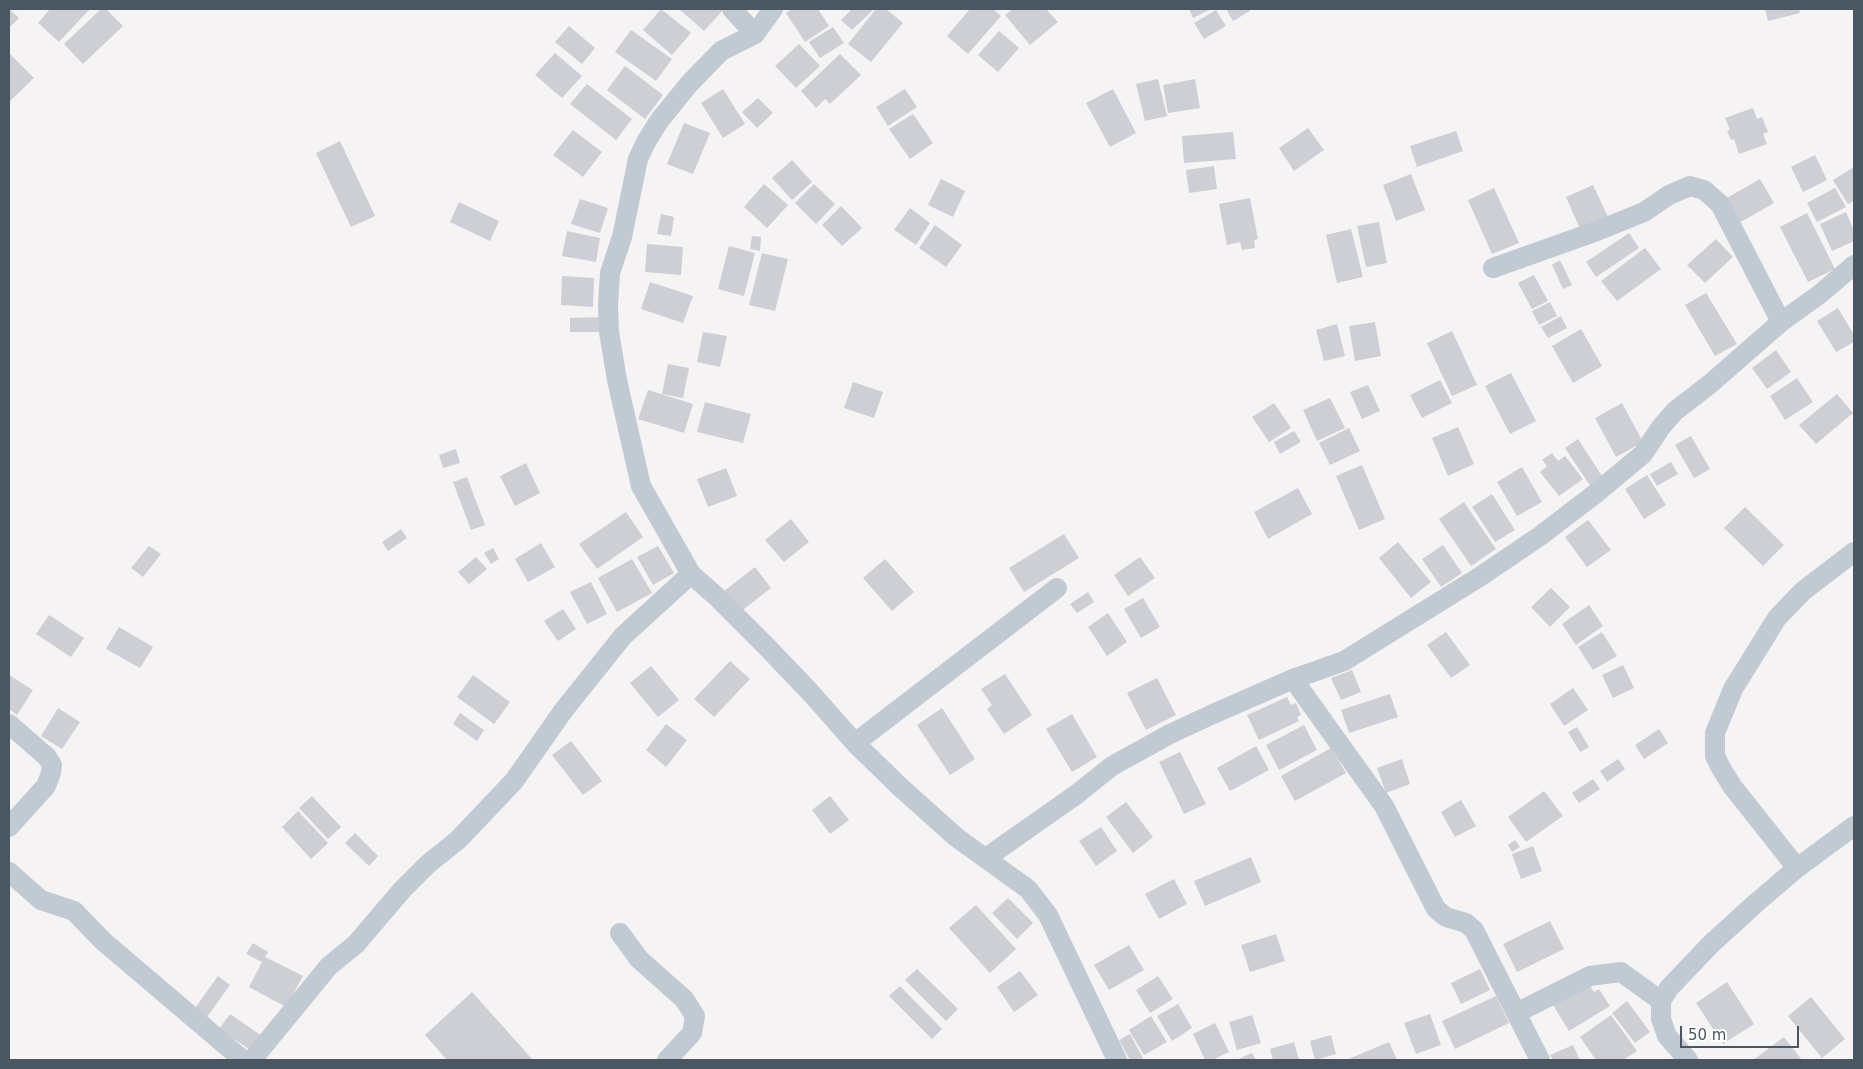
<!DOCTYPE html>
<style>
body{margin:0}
#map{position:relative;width:1863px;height:1069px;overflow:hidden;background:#f5f3f3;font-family:"DejaVu Sans",sans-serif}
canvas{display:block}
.frame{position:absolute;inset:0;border:10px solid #4a5661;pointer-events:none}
.scale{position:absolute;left:1680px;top:1026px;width:119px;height:22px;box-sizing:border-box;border:2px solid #4a5661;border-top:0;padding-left:6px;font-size:15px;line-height:18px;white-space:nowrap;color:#4a5661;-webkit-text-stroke:4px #fff;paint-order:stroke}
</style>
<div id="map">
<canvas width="1863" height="1069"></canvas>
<div class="frame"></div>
<div class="scale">50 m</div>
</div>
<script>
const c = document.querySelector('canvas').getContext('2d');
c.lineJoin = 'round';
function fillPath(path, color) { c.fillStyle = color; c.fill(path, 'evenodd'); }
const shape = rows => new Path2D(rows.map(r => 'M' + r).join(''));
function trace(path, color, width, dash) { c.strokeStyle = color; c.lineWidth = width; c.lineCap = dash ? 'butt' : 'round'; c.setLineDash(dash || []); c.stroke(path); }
const building = shape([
 [9,9,19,18,9,28],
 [50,9,90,9,59,42,38,23],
 [101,9,106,9,123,26,83,64,64,44],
 [661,9,691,33,672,55,643,30],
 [679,9,724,9,704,31],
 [792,9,818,9,829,26,805,42,786,13],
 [852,9,874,9,852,30,841,20],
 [876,9,886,9,903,23,871,62,848,44],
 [970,9,993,9,1001,16,968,54,947,36],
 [1013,9,1046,9,1058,22,1030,45,1005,15],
 [1189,9,1211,9,1193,18],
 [1226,9,1249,9,1250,11,1233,21],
 [1765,9,1799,9,1800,13,1768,21],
 [1216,10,1226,26,1204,39,1194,23],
 [569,26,595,48,582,64,555,42],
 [833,27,844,43,820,58,809,42],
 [631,30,672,59,656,81,615,52],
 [999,31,1019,48,998,72,978,55],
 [799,44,820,66,796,88,775,66],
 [9,53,34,78,9,102],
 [555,53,582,76,562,98,535,75],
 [840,54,861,75,830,104,825,99,816,108,801,91],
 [625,66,663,95,645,119,607,90],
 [1158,79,1167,116,1145,121,1136,84],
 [1195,79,1200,108,1168,113,1163,85],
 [587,84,632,119,616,140,570,104],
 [723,89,745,124,723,138,701,103],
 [905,89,917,107,888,126,876,107],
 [1113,89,1136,133,1110,147,1086,103],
 [758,98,773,113,757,128,742,112],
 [1753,108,1757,119,1762,117,1768,132,1763,134,1767,144,1739,154,1734,139,1731,140,1727,131,1730,130,1725,118],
 [913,114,933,143,910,159,889,129],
 [684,123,710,133,693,174,667,164],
 [1308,128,1324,150,1294,171,1279,148],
 [573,130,602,152,583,177,553,155],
 [1456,131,1463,151,1417,167,1410,146],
 [1233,132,1236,159,1184,163,1182,136],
 [340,141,375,216,351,227,316,153],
 [1815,155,1827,180,1803,192,1791,167],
 [792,160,812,182,792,200,772,178],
 [1214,166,1217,189,1189,193,1186,170],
 [1854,167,1854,201,1848,204,1833,180],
 [1411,174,1425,210,1396,221,1383,185],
 [941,179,965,191,953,217,928,205],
 [1760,179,1774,203,1739,223,1725,199],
 [764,184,788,205,767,228,744,207],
 [814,184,835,204,816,224,795,203],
 [1593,185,1609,219,1581,231,1566,197],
 [1494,188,1519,243,1492,254,1468,200],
 [1835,188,1846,207,1817,222,1807,203],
 [1250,198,1258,239,1254,240,1255,248,1242,250,1240,242,1227,245,1219,204],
 [580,199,608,208,600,233,571,224],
 [459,202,499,221,490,241,450,222],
 [841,206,862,228,842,246,822,225],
 [910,208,930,223,916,245,894,230],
 [1846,212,1854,231,1854,241,1832,251,1820,224],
 [1807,213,1835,269,1808,282,1780,227],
 [661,214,674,217,671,236,657,234],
 [1379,222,1387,263,1366,267,1357,226],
 [935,225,962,245,946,267,919,248],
 [1351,229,1363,277,1337,283,1326,235],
 [567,231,600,238,596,262,562,256],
 [1629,233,1639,248,1596,277,1586,262],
 [752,236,761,237,760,251,750,249],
 [1716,239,1733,257,1705,283,1687,265],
 [647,244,683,247,681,275,645,272],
 [729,246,755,253,744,296,718,289],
 [1645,248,1661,269,1617,301,1601,281],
 [762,253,788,259,775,311,749,305],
 [1560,260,1572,285,1563,289,1552,265],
 [1534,275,1548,301,1532,309,1518,283],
 [562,276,594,278,593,307,561,305],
 [650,282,693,296,683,323,641,309],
 [1706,293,1737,344,1715,356,1685,305],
 [1550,302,1557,316,1539,325,1532,311],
 [1838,308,1854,335,1854,342,1836,352,1817,321],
 [1561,316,1567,328,1548,338,1541,327],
 [604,317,604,332,570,332,570,318],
 [1375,322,1381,356,1355,361,1349,326],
 [1337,324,1345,356,1324,361,1316,330],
 [1581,329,1602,366,1573,383,1552,346],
 [1452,331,1477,385,1452,396,1427,343],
 [703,332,727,336,720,367,697,362],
 [1776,350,1791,372,1767,389,1752,368],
 [668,364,689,368,683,398,662,394],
 [1511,373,1536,421,1510,434,1485,386],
 [1797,378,1813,402,1785,420,1770,396],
 [1440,380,1452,403,1422,418,1410,395],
 [853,382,883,392,874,418,844,408],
 [1368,385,1380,411,1362,419,1350,392],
 [648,390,693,404,684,433,638,419],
 [1837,394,1853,413,1816,444,1799,425],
 [1330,398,1345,428,1317,441,1303,410],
 [705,402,751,414,743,443,697,432],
 [1274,403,1291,428,1269,442,1252,417],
 [1622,403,1643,442,1616,457,1595,418],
 [1458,427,1474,464,1448,476,1432,438],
 [1349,428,1360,451,1330,465,1319,443],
 [1294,431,1301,442,1280,454,1274,442],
 [1691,436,1710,469,1694,478,1675,445],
 [1578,439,1604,479,1591,487,1565,448],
 [456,449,460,463,443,468,439,455],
 [1552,453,1558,461,1565,456,1583,479,1559,496,1540,472,1547,466,1542,460],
 [1671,462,1678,474,1657,486,1650,474],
 [526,463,540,493,515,506,500,476],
 [1362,465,1385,519,1359,530,1336,476],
 [1522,467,1542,502,1517,516,1497,482],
 [726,468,737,496,708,507,697,479],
 [1647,475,1666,505,1644,519,1625,489],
 [467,477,485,525,471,530,453,482],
 [1298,488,1312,514,1268,539,1254,512],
 [1492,494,1515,530,1495,542,1472,507],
 [1464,502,1496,549,1471,566,1439,519],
 [1745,507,1784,545,1763,566,1724,528],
 [626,512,643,537,597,569,579,544],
 [791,519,809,542,784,562,765,540],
 [1588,520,1611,550,1587,567,1565,537],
 [401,529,407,538,388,551,382,542],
 [1064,534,1079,558,1024,592,1009,568],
 [1398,542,1431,582,1411,598,1379,558],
 [541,543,555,567,528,582,515,559],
 [1443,545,1462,573,1441,587,1422,559],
 [149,546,161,554,143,577,131,568],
 [658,546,674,573,653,585,637,557],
 [493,548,499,559,491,564,484,553],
 [476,557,487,569,469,584,458,572],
 [1140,557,1155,578,1128,596,1114,575],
 [632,559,652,593,617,612,598,578],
 [885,559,914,592,892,611,863,578],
 [755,567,771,588,740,612,724,591],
 [591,582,607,614,587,624,570,592],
 [1551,588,1570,607,1550,627,1531,607],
 [1088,592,1094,602,1077,613,1070,604],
 [1143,598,1160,627,1141,638,1124,609],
 [1589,605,1603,626,1576,645,1562,624],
 [563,609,576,629,558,641,544,621],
 [1108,613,1127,642,1107,656,1088,627],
 [49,615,84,638,71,657,36,634],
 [119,627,153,647,140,668,106,649],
 [1446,632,1470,665,1451,678,1427,645],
 [1602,632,1617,656,1593,670,1578,647],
 [730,661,750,679,714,717,694,699],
 [1623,665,1634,688,1613,698,1602,675],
 [651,666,679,700,658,717,630,683],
 [1352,670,1361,692,1341,700,1331,678],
 [1005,674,1032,715,1004,734,987,709,992,705,981,689],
 [9,675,33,690,17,715,9,709],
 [473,675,510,702,494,724,457,697],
 [1157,678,1176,715,1146,730,1127,693],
 [1573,688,1588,710,1564,726,1550,704],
 [1390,694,1398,717,1349,733,1341,710],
 [1287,697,1291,705,1296,703,1301,715,1297,717,1299,721,1259,740,1247,715],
 [58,708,80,722,62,749,41,736],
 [942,708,975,759,950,775,917,725],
 [460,713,484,730,477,741,453,724],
 [1072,714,1097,757,1072,772,1046,729],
 [666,724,687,740,666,767,646,750],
 [1304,725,1317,750,1279,770,1266,745],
 [1577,727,1589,747,1580,752,1568,732],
 [1659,729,1668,743,1644,759,1635,745],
 [571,741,602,781,583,795,552,755],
 [1256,746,1269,770,1230,791,1217,768],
 [1331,748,1346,773,1295,801,1281,776],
 [1180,752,1206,804,1184,814,1159,762],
 [1402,759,1410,784,1386,793,1377,768],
 [1618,759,1625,769,1607,782,1600,771],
 [1593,779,1600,789,1579,803,1572,793],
 [1544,791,1563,816,1526,842,1508,817],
 [312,796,341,827,328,839,299,808],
 [830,796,849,820,830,834,812,810],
 [1461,800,1476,826,1455,837,1441,812],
 [1126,802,1153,837,1133,853,1106,817],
 [298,811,328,843,311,859,282,827],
 [1101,827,1117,851,1096,866,1079,841],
 [355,833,378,856,369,866,345,843],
 [1515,840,1520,847,1512,852,1508,845],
 [1533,846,1542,871,1521,879,1512,854],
 [1251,857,1261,882,1205,906,1194,881],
 [1174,879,1187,904,1159,919,1145,894],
 [1008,898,1033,923,1017,939,992,913],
 [976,905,1016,949,990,973,949,928],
 [1550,921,1564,949,1517,972,1503,944],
 [1276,934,1285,961,1250,972,1241,945],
 [253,943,268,952,265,957,303,976,286,1007,249,987,262,962,246,954],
 [1129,945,1144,970,1109,990,1094,965],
 [917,969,958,1009,946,1021,905,980],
 [1480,969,1490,990,1461,1004,1451,983],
 [1020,971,1038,995,1014,1012,997,987],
 [218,976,230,985,207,1017,195,1008],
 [1158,976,1173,999,1150,1013,1136,990],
 [1727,982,1754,1024,1723,1044,1696,1003],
 [1588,983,1594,992,1599,989,1610,1006,1569,1031,1553,1005],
 [900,986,942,1029,932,1039,889,996],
 [472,992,533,1060,447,1060,425,1035],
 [1496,996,1509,1023,1455,1049,1442,1021],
 [1811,997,1845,1039,1822,1058,1788,1016],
 [1627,1001,1650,1032,1635,1043,1612,1013],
 [1178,1004,1192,1028,1172,1041,1157,1016],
 [230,1014,265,1038,255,1053,219,1029],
 [1430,1014,1441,1045,1416,1054,1404,1023],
 [1252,1015,1261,1043,1237,1050,1229,1022],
 [1611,1015,1637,1051,1623,1060,1596,1060,1580,1037],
 [1151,1016,1167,1042,1144,1055,1129,1030],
 [1215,1023,1229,1052,1212,1060,1205,1060,1193,1034],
 [1130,1034,1143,1058,1139,1060,1130,1060,1119,1040],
 [1331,1035,1336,1054,1315,1060,1310,1041],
 [1784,1037,1802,1060,1753,1060],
 [1294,1042,1299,1060,1273,1060,1270,1049],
 [1389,1042,1397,1060,1346,1060],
 [1573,1045,1580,1060,1553,1060,1550,1055],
 [1252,1053,1256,1060,1236,1060]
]);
const minor = shape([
 [732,9,755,34],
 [773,9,755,34,721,51,689,84,659,121,646,142,638,159,622,237,610,273,608,304,609,332,617,380,641,486,691,574,717,597,766,646,810,692,855,743,899,786,956,837,1028,889,1048,915,1117,1060],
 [1493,268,1597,231,1644,212,1669,195,1690,186,1704,190,1720,204,1781,322],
 [1293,679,1384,806,1436,909,1446,917,1466,923,1474,930,1540,1060],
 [9,724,47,757,52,765,51,773,46,786,9,827],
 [855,743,1057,588],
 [986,858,1077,794,1112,766,1170,734,1213,714,1293,679,1344,661,1481,576,1540,536,1595,494,1643,454,1661,427,1675,411,1710,384,1781,322,1820,294,1854,265],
 [1797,868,1732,786,1721,768,1715,756,1715,733,1733,689,1777,618,1803,591,1854,552],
 [9,872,41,900,74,911,103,941,243,1060],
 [620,933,639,959,684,999,695,1016,692,1033,667,1060],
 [1516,1013,1590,976,1621,972,1661,1001],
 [252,1060,329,966,356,944,402,890,428,864,458,840,514,781,563,711,623,636,691,574],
 [1688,1060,1667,1036,1661,1019,1661,1001,1669,988,1711,944,1756,903,1797,868,1854,826]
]);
fillPath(building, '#cdcfd5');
trace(minor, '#c1cad2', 20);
</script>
